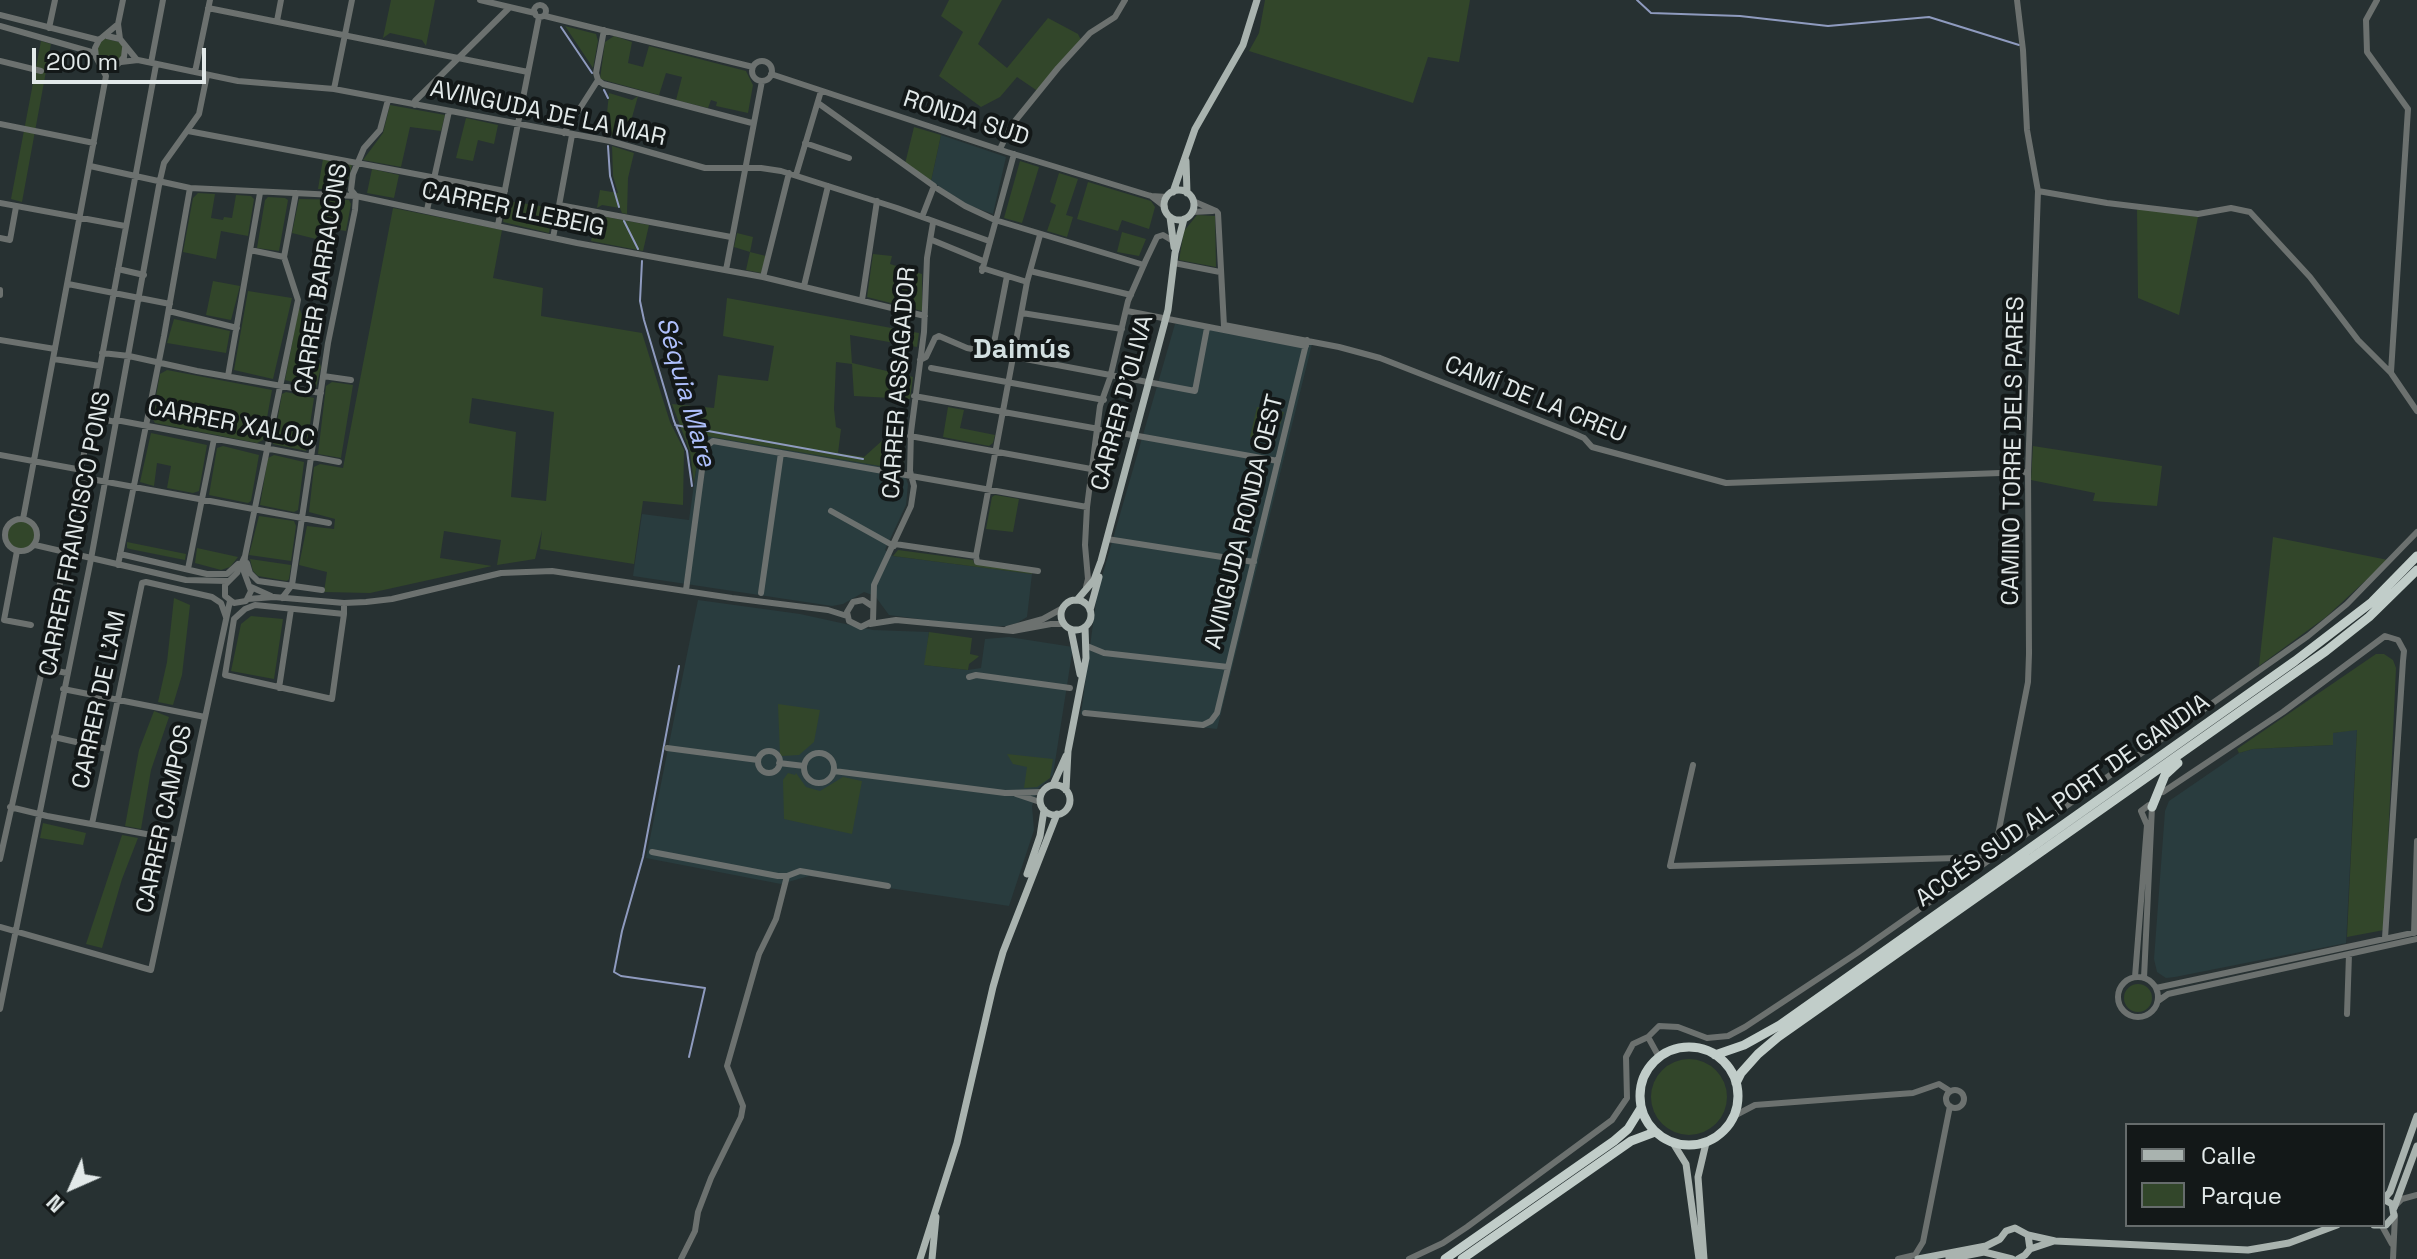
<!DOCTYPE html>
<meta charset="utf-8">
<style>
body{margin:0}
#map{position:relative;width:2417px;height:1259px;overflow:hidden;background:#273132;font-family:"Space Grotesk",sans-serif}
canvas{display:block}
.legend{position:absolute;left:2125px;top:1123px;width:260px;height:104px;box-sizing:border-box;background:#131818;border:2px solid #666c6c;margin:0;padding:10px 14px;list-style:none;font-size:24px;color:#e2e9e9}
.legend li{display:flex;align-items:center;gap:16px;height:40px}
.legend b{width:40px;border:2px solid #666c6c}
.north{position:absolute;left:32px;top:1147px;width:80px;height:80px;-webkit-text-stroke:6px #131818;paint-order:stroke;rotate:225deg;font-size:22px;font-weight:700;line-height:32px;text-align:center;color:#e2e9e9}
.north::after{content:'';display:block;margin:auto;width:28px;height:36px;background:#e2e9e9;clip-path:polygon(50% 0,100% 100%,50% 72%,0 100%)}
.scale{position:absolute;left:32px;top:48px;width:174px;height:36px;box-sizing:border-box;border:4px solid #e2e9e9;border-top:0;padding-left:10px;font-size:24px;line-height:28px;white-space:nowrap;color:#e2e9e9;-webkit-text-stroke:6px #131818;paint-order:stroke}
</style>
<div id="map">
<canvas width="2417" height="1259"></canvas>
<ul class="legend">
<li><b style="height:10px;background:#a9b3af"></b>Calle</li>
<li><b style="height:22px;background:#32462a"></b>Parque</li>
</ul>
<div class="north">N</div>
<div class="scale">200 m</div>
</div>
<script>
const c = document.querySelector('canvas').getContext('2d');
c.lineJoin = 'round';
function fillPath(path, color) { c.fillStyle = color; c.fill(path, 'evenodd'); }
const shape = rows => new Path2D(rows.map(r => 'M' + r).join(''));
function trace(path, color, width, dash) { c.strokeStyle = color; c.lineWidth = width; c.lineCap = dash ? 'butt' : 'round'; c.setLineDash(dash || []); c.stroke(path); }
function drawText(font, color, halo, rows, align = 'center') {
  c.font = font + ' "Space Grotesk",sans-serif'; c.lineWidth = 8; c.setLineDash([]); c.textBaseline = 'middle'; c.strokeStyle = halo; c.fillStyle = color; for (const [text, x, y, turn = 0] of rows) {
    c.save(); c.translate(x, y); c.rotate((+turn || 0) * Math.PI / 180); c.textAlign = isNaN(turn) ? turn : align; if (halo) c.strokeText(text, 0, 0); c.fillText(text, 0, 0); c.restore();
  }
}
const built = shape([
 [941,135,1006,157,993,214,968,205,931,181],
 [1175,324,1227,327,1312,344,1217,729,1081,714,1097,594],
 [701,435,903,470,908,484,906,505,885,550,893,556,1032,574,1027,617,1017,623,1006,626,978,627,889,615,875,596,864,592,843,604,832,606,633,576,642,514,689,520],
 [698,600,800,614,873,630,929,632,925,665,968,670,981,668,985,639,1009,637,1073,647,1053,775,1038,789,1032,806,1034,830,1009,906,809,876,781,884,646,858],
 [2357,729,2346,943,2175,977,2166,978,2157,972,2154,959,2165,811,2169,801,2239,753,2253,749,2333,745,2333,733]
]);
const green = shape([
 [391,0,435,0,426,46,422,40,390,33,383,38],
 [949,0,1002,0,978,44,1007,68,1048,18,1078,34,1081,40,1039,92,1017,77,1000,97,981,107,939,76,963,32,941,16],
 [1265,0,1470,0,1459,62,1428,57,1413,103,1249,51,1259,33],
 [565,26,596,34,598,41,593,68],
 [614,36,632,42,628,63,643,67,649,46,746,71,753,85,748,113,716,106,717,102,711,100,708,108,676,100,682,77,666,73,659,95,600,79,605,42],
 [102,38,123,43,124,57,111,66,98,61,96,44],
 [41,41,51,44,22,202,11,199],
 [609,93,632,100,638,96,626,139,605,134],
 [390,105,445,115,441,131,410,127,401,167,363,160,383,133],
 [466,118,498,125,494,144,478,140,473,161,456,158],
 [914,127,941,135,931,181,905,164],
 [612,146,634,153,628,178,627,214,622,213,620,208,602,205,597,208,600,190,618,193,613,176],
 [323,159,352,165,346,189,318,189],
 [1020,161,1039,167,1022,223,1004,218],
 [372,169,399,175,394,198,367,193],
 [1059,173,1078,179,1066,215,1073,217,1067,237,1047,231,1056,205,1050,202],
 [1088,182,1151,201,1155,207,1149,229,1122,220,1118,231,1077,219],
 [198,193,215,194,211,218,223,220,224,217,232,218,236,195,251,196,254,199,248,236,221,231,216,259,183,252,193,198],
 [268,197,285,198,288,200,279,251,257,248,265,200],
 [299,199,349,200,351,204,346,231,320,227,316,239,292,233],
 [508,201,554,208,549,233,503,222],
 [393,208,502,230,493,278,543,288,541,316,642,333,670,422,684,450,683,505,643,501,634,564,540,549,542,530,535,559,497,565,501,540,444,531,440,558,492,566,370,593,324,592,327,572,299,565,307,526,334,529,335,519,309,512,314,467,320,464,343,468],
 [472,398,554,412,546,501,511,497,516,432,469,423],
 [2137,208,2198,217,2179,315,2138,298],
 [596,215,649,225,643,251,591,241],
 [1197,215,1215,216,1216,267,1179,260,1184,231],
 [1122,232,1146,239,1139,256,1117,252],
 [737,233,753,237,750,252,766,256,761,273,746,270,750,252,734,247],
 [873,254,892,256,890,264,922,274,922,311,867,297],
 [213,281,240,286,231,320,206,315],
 [248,291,292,298,273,379,234,370],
 [727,298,919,333,917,347,850,335,852,363,913,377,910,399,854,396,852,364,836,362,834,409,836,427,841,429,838,453,864,457,905,420,903,470,701,435,694,483,690,452,672,404,714,408,718,375,768,381,774,346,723,336],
 [299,307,321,367,316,388,285,380],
 [174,319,230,331,226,353,167,343],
 [167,370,272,390,263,440,257,443,155,423,152,418,160,374],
 [332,382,353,385,341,458,318,454,326,386],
 [286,392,314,398,306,451,273,444,282,394],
 [948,407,964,410,960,428,995,435,993,443,989,446,943,437],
 [1257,407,1284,412,1275,441,1250,437],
 [151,433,207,445,199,491,193,493,167,488,171,466,157,463,154,486,140,482],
 [223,446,259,455,251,501,248,503,209,495,217,448],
 [2033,446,2162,466,2157,506,2093,501,2095,493,2031,480],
 [274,455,304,462,298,510,294,512,260,505,268,458],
 [995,495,1019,499,1013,532,986,529,992,497],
 [259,516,294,521,296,526,291,561,249,555],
 '5 535a16 16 0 1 1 32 0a16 16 0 1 1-32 0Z',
 [2273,537,2388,560,2326,617,2259,666],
 [127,542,186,554,185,560,130,549,127,548],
 [197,548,238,557,230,567,221,570,195,563],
 [898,550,973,560,974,563,1032,572,1032,574,893,556],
 [250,559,291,565,289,579,287,581,258,576,253,571],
 [174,598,190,605,182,675,173,705,158,702,167,662],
 [251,616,283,619,274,679,231,671,241,624],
 [929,632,972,638,970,654,979,656,977,658,969,664,968,670,924,665],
 [2376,654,2384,654,2393,660,2396,668,2384,930,2347,937,2357,730,2333,733,2333,745,2253,749,2239,753,2237,749],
 [778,704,820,710,814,742,799,755,782,756,780,754],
 [154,711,169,717,151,770,141,829,125,826,139,750],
 [1007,754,1053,759,1050,778,1037,787,1024,788,1027,767,1013,764],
 [788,773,795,775,796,773,806,787,820,791,843,777,862,781,852,834,784,819,783,780],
 [43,823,86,833,83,845,40,838],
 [122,835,138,838,122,879,102,948,86,944],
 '2124 998a14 14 0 1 1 28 0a14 14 0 1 1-28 0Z',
 '1651 1097a38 38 0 1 1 76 0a38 38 0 1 1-76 0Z'
]);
const stream = shape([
 [1637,0,1651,13,1740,16,1828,26,1929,17,2019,45],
 [561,27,592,73],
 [604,90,608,98],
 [608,146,610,176,619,207],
 [624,221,638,249],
 [642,261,640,301,644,320,674,421,687,451,692,486],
 [675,425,863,459],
 [679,666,643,857,622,931,614,972,621,976,705,988,689,1057]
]);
const minor = shape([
 [480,0,535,13],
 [2377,0,2366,20,2367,52,2408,109,2391,372],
 '534 11a6 6 0 1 1 12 0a6 6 0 1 1-12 0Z',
 [208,8,528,72],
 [0,15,99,40],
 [545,16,753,67],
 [277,21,281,0],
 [0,26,95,53],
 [49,28,55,0],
 [107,36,120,39,137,60],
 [120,39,118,24,123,0],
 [0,61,41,71],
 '752 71a10 10 0 1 1 20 0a10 10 0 1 1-20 0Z',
 [121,62,138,60,238,81,334,89,610,141,705,168,761,168,781,171,897,208,989,241],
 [151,63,163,0],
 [102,64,111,66,118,64,124,57,125,48],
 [195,72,210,0],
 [771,74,1007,152,1151,196,1167,197],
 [598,80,603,84,752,123],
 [598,80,596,73,604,30],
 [334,89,352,0],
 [818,103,934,186,922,217],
 [415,105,415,101,509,8],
 [0,124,94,143],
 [188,131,505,191],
 [564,133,598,80],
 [805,143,849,158],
 [1000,149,1011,126,1058,68,1090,33,1115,17,1125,0],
 [90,166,190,188,356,196,577,243,763,277,925,316],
 [796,175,821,91],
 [938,189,965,206,995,220,1144,265],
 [2038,191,2107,203,2198,214,2231,208,2250,212,2310,277,2358,340,2391,373,2417,411],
 [1151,196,1165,207],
 [1193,201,1216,211],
 [0,203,125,226],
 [559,205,731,237],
 [427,210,449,111],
 [1216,211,1218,213,1224,326],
 [1192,212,1212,211],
 [498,225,539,17],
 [0,238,10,240,16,207],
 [553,238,572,135],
 [932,240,983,261],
 [250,250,284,257],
 [1174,263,1220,272],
 [982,268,1027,282],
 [118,269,144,275],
 [726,270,762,81],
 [982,271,1014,154],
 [1030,271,1131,295],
 [763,277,789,173],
 [68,284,170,304],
 [804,286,828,186],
 [0,290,0,295],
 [862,300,877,201],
 [169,311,237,328],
 [1127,311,1306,346],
 [1022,313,1122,329],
 [1224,325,1339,347,1380,358,1575,434,1584,438,1592,447,1726,483,2028,472],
 [0,340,55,349],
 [102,353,129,356,197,371,321,393],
 [992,353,1007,276],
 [54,359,100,366],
 [920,360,926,357,935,338,939,336,967,348,1195,391,1207,328],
 [931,368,1104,400],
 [228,376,260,193],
 [323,376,351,380],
 [914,396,1278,461],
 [91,417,116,422],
 [116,420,339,462],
 [910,436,1091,469],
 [0,455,82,470],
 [80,477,329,523],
 [831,511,894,546],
 '5 535a16 16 0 1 1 32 0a16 16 0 1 1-32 0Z',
 [23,519,106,76,96,57,95,48,99,40,118,24],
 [1107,539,1254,562],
 [895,544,976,556],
 [35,545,186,580,227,581],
 [120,554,207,574,227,574,238,564],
 [245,556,237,573,225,585,225,596,234,603,246,601,251,591,244,572,245,556,298,300,284,257,296,193],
 [976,556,1027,282,1040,235],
 [976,556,977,562,1038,571],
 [247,563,250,573,258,581,322,590],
 [118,565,164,336,190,188],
 [188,569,214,439],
 [251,587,271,596],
 [1086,587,1088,579,1085,545,1087,507,1100,406,1110,378,1128,301,1146,260,1157,237,1163,235,1173,241],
 [686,590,705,447,713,441,1087,507],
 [761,593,781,453],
 [282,598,292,585,328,343,355,210,356,196,351,190,353,174,364,148,380,130,388,100],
 [248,599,274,597,344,603,366,602,392,599,501,573,552,571,732,598,828,610,847,616],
 [872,606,863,600,853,602,847,612,849,621,861,627,873,621,874,585,911,506,914,486,910,471,911,432,924,332,927,258,933,223],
 [344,614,255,605,245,609,234,619,225,675,332,699,340,642,344,614,344,603],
 [4,620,17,551],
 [4,620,31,625],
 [870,624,896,620,1013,631,1051,624,1064,624],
 [1007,629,1043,619,1063,608],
 [1087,646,1104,653,1228,667],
 [42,668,67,673],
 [969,677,976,675,1070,688],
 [279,688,291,609],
 [63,689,205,717],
 [1085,713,1203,725,1211,721,1217,713,1307,340],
 [54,737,107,749],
 [667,748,758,760],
 '758 762a11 11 0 1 1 22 0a11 11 0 1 1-22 0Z',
 '804 768a15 15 0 1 1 30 0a15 15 0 1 1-30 0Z',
 [779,763,804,766],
 [1693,765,1670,866,1993,857],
 [834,771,1005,793,1042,792],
 [2163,792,2283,712,2385,636,2398,640,2404,651,2403,661,2385,938],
 [1016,794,1040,802],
 [10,807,47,816,179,840],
 [92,824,142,583,146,582,212,597,221,603,226,617],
 [652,852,778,876,787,876,800,871,888,886],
 [1994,855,2028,682,2029,654,2028,472,2038,191,2027,130,2023,50,2017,0],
 [0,859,53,621,156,65],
 [0,927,151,970,230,601],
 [2414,933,2417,841],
 '2118 997a20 20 0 1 1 40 0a20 20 0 1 1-40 0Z',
 [2135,977,2147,825,2141,811,2149,805,2152,807,2144,978],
 [2156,988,2417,932],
 [2158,1001,2168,994,2417,939],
 [0,1009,91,559,160,180,164,163,199,114,207,75],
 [2347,1014,2349,954],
 [1659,1057,1648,1037,1659,1026,1678,1027,1707,1038,1728,1036,1745,1027,1857,953,2308,636,2347,604,2417,532],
 '1946 1099a9 9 0 1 1 18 0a9 9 0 1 1-18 0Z',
 [1734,1116,1755,1105,1913,1093,1939,1084,1950,1091],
 [2396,1205,2402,1199,2417,1195],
 [2382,1226,2392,1244],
 [681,1259,695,1231,698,1212,711,1178,741,1117,743,1106,727,1066,759,954,776,919,787,876],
 [1409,1259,1443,1243,1467,1227,1612,1120,1627,1098,1626,1057,1633,1044,1648,1037],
 [1898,1259,1915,1255,1923,1242,1950,1106],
 [2393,1259,2395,1215]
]);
const major = shape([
 [1186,161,1187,193],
 '1164 205a15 15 0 1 1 30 0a15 15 0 1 1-30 0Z',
 [1173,192,1195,129,1243,45,1257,0],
 [1170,217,1174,247],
 '1061 615a15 15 0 1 1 30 0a15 15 0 1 1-30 0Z',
 [1077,600,1094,580,1101,561,1168,310,1175,253,1184,219],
 [1090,610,1099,577],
 [1071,630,1080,674],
 [1053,785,1066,756],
 '1040 800a15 15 0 1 1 30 0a15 15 0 1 1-30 0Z',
 [1066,790,1068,751,1086,658,1085,627],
 [1027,874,1040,836,1044,810],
 [1673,1143,1686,1164,1699,1259],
 [2384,1199,2390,1192,2417,1116],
 [2394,1208,2417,1146],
 [2374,1225,2386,1225,2394,1216,2392,1204,2383,1199],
 [2030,1249,2054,1241],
 [920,1259,957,1143,993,987,1003,952,1057,814],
 [932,1259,936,1217],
 [1704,1259,1698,1177,1706,1143],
 [1918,1259,1986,1246,2000,1239,2006,1231,2015,1228,2028,1235,2055,1241,2248,1250,2289,1243,2337,1225],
 [1949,1259,1984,1252,2012,1259],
 [2018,1259,2025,1255,2030,1249,2028,1235]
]);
const highway = shape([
 [2152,807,2165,775,2178,763],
 '1640 1096a49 49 0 1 1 98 0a49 49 0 1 1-98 0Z',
 [1715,1055,1744,1045,1780,1025,2295,661,2372,602,2417,556],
 [1736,1083,1741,1073,1758,1054,1778,1037,2326,651,2369,617,2417,570],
 [1445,1259,1614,1141,1628,1129,1641,1108],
 [1462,1259,1631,1141,1655,1132]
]);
const streetNames = [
 ["AVINGUDA DE LA MAR",548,114,12],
 ["RONDA SUD",966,119,18],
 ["CARRER LLEBEIG",513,210,12],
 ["CARRER BARRACONS",322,279,-81],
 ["CARRER ASSAGADOR",900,383,-86],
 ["CAMÍ DE LA CREU",1535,400,22],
 ["CARRER D'OLIVA",1123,403,-75],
 ["CARRER XALOC",231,424,11],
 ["CAMINO TORRE DELS PARES",2014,451,-89],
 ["AVINGUDA RONDA OEST",1245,522,-76],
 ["CARRER FRANCISCO PONS",76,534,-79],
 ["CARRER DE L'AM",100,700,-78],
 ["ACCÉS SUD AL PORT DE GANDIA",2063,801,-35],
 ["CARRER CAMPOS",165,819,-78]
];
const waterNames = [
 ["Séquia Mare",685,392,74]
];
const quarterNames = [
 ["Daimús",1022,350]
];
fillPath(built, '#293c3e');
fillPath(green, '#32462a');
trace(stream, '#8f9bbf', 2);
trace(minor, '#6c716f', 6);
trace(major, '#a9b3af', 7);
trace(highway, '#c1cdc9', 9);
drawText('24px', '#e2e9e9', '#131818', streetNames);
drawText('italic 26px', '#afc0fd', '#131818', waterNames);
drawText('bold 28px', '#d2dfe0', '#131818', quarterNames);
</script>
